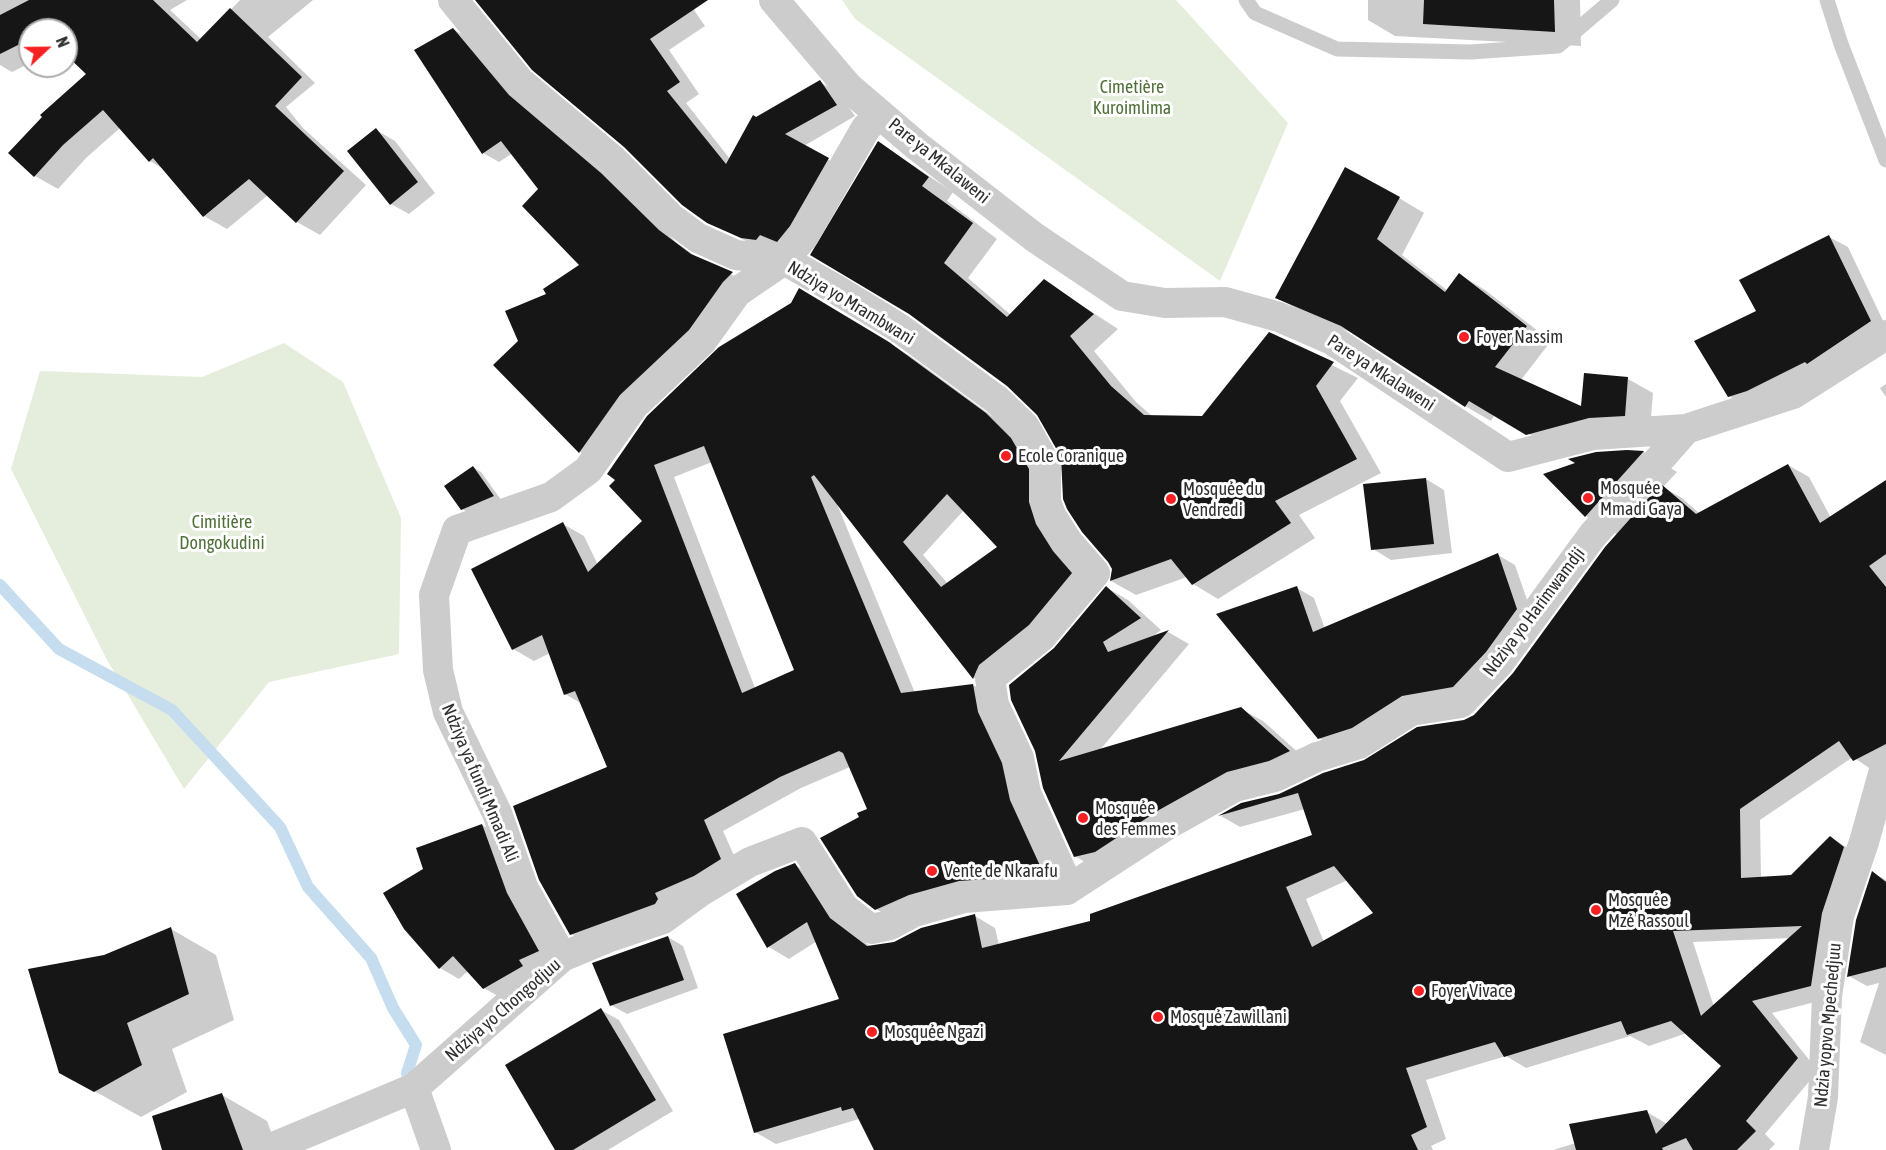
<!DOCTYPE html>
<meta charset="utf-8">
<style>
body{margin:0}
#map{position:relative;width:1886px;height:1150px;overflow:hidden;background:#fff;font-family:"Asap Condensed",sans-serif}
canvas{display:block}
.north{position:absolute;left:18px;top:18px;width:60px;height:60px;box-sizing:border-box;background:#fff;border:2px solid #acacac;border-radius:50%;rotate:68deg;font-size:16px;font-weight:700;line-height:24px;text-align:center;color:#2f2f2f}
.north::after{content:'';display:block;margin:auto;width:21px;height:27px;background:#f72124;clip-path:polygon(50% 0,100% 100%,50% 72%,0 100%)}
</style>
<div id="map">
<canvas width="1886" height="1150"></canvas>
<div class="north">N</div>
</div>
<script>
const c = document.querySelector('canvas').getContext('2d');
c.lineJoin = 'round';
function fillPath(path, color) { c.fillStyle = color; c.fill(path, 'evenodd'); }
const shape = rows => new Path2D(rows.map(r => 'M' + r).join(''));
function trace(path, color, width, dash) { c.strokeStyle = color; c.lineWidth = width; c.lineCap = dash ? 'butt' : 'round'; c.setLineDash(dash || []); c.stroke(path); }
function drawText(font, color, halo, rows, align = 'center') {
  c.font = font + ' "Asap Condensed",sans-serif'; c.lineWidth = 6; c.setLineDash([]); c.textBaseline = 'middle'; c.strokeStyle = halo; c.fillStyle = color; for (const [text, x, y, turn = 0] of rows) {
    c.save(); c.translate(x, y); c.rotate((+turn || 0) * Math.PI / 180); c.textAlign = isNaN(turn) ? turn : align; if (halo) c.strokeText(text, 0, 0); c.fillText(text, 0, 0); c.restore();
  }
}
const green = shape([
 [842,0,1176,0,1288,123,1220,281,855,19],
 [284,343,343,382,401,518,399,654,269,682,184,789,107,660,11,469,40,371,202,377]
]);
const shadow = shape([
 [0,0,187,0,170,10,202,40,240,0,313,0,268,37,315,83,286,107,303,128,366,185,320,235,297,222,268,195,227,229,204,216,165,170,150,161,120,128,86,158,58,189,35,176,44,117,89,74,66,52,66,30,30,30,30,63,12,72,0,65],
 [477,0,687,0,705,26,669,50,699,94,686,103,730,159,756,119,820,82,839,93,855,116,804,146,848,171,809,237,762,249,708,222],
 [1368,0,1580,0,1581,46,1395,36,1368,20],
 [453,29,470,39,526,106,618,184,676,242,699,259,749,283,596,462,580,452,548,294,582,265,540,189,513,153,499,162,483,153],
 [376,130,395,141,435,193,409,214,391,204],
 [879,143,953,192,947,201,997,239,968,278,1011,315,1044,281,1118,329,1094,351,1136,402,1152,416,1203,417,1269,334,1358,378,1340,401,1381,473,1299,515,1315,538,1218,599,1193,584,1187,577,1136,595,1111,581,1113,569,1063,457,1038,414,1008,385],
 [1399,198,1424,213,1402,255,1448,291,1460,275,1485,290,1551,341,1521,380,1583,408,1628,379,1653,393,1650,430,1553,448,1495,414,1491,421,1465,406,1359,336,1302,312,1277,297],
 [1829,237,1848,247,1886,327,1748,407,1729,396,1758,311],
 [799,290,910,356,1007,427,1032,451,1092,586,994,690,974,678,837,504,915,693,973,685,994,697,1061,881,897,921,876,909,861,817,869,809,850,767,801,788,723,831,741,871,592,946,571,934,609,768,582,704,565,694,550,653,534,661,513,649,563,524,584,536,598,565,644,521,611,486,792,304],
 [712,462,796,670,755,688,674,477],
 [964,510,999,547,948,584,923,555],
 [1886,384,1886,397,1880,388],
 [1644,452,1677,472,1663,487,1682,498,1700,514,1788,465,1809,477,1831,518,1886,482,1886,766,1875,772,1853,757,1760,820,1761,878,1792,877,1831,838,1851,850,1831,998,1772,1013,1818,1071,1765,1134,1775,1144,1769,1150,1553,1150,1576,1143,1647,1112,1667,1124,1723,1066,1687,1033,1649,1046,1630,1036,1526,1068,1506,1056,1426,1080,1446,1139,1431,1146,1433,1150,876,1150,859,1119,776,1144,755,1132,841,999,817,941,789,959,769,947,795,865,816,877,850,931,871,947,894,943,975,916,995,928,999,945,1092,923,1314,836,1305,809,1240,827,1221,816,1242,805,1280,795,1474,716,1514,674,1618,535,1586,516,1546,475,1578,464,1596,454],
 [1348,880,1375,913,1324,942,1306,899],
 [1791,938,1714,1007,1693,942],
 [473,467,481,472,502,501,471,514,462,509],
 [1426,479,1444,490,1452,553,1391,560,1373,549],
 [1498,555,1515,565,1534,620,1470,696,1337,748,1319,738,1297,588,1314,598,1325,629],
 [1107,588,1128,600,1161,630,1151,638,1168,632,1189,644,1099,751,1241,709,1263,721,1310,763,1096,869,1075,856,1044,787,1055,649],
 [482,825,501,836,557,962,503,999,484,988,468,971,459,979,440,968,425,869],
 [1873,873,1886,880,1886,1055,1860,1042,1879,983,1867,986,1849,976],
 [171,929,216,955,234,1020,172,1049,187,1092,141,1117,60,1072,104,957],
 [668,937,683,946,698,988,627,1014,611,1005],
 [601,1010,619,1020,673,1111,608,1150,557,1150],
 [222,1095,267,1121,278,1150,164,1150]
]);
const stream = shape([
 [0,585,59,649,172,710,280,827,308,887,371,958,393,1008,416,1045,407,1073,414,1089]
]);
const building = shape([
 [29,0,153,0,197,42,230,8,302,77,275,106,344,171,296,223,249,179,203,217,153,158,149,162,103,110,63,145,34,177,8,153,42,117,40,115,86,74,66,55,66,30,30,30,30,39,0,54,0,15],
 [475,0,708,0,650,39,680,82,667,91,726,164,753,115,756,117,820,80,837,105,785,134,829,158,790,226,777,242,760,235,756,240,741,238,707,223,682,205,624,147,532,70],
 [1424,0,1554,0,1555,32,1423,24],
 [453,28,509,95,601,173,659,230,691,254,733,272,723,282,689,330,620,395,579,453,493,365,518,341,505,311,546,294,543,289,579,265,522,206,538,189,501,141,482,154,414,50],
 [376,128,418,182,390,205,347,151],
 [878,141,929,177,922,186,973,223,944,263,1007,317,1044,279,1094,314,1070,336,1111,386,1144,415,1202,416,1269,332,1334,362,1316,386,1357,459,1275,501,1291,523,1192,585,1171,559,1110,581,1112,569,1108,562,1082,532,1067,509,1063,499,1061,457,1037,415,1007,386,909,314,810,255],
 [1345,167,1400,197,1377,239,1445,292,1459,273,1527,326,1495,367,1581,406,1584,373,1628,377,1625,416,1589,418,1526,435,1469,401,1465,407,1341,326,1275,298],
 [1829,235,1871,321,1807,364,1805,362,1747,391,1728,397,1694,341,1756,311,1739,280],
 [799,288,889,342,986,413,1011,438,1029,469,1029,502,1036,524,1053,551,1072,573,1029,625,979,665,973,679,814,475,811,477,901,693,973,684,978,712,1002,763,1010,800,1042,870,1017,877,959,881,909,895,875,910,857,896,820,838,859,817,857,813,867,809,843,753,839,751,780,777,704,820,721,859,694,876,655,893,658,899,655,904,570,935,539,880,513,806,607,767,575,691,564,695,542,635,512,650,471,569,563,522,588,572,642,521,609,486,615,480,607,474,647,416,719,347,791,303],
 [704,446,794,670,742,693,654,465],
 [947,494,997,547,941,587,903,542],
 [1627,450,1644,451,1585,517,1543,474,1575,463,1568,459,1596,452],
 [1788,464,1820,523,1886,480,1886,554,1869,566,1886,587,1886,744,1853,761,1839,741,1740,809,1741,878,1791,875,1830,836,1844,847,1822,913,1811,986,1752,1001,1798,1058,1746,1121,1756,1131,1737,1150,1693,1150,1686,1138,1662,1148,1663,1150,1576,1150,1569,1124,1647,1110,1656,1134,1721,1066,1671,1021,1627,1035,1621,1021,1504,1057,1495,1042,1406,1068,1427,1127,1411,1135,1418,1150,874,1150,853,1108,842,1111,841,1107,754,1133,723,1034,839,999,807,922,767,948,736,894,775,871,795,863,830,918,867,946,894,942,921,928,975,914,982,948,1090,921,1090,914,1312,835,1298,793,1218,816,1241,803,1279,794,1323,773,1364,760,1417,727,1464,720,1474,715,1513,673,1605,547,1661,484,1696,514],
 [1334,866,1373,913,1312,947,1286,887],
 [1802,926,1703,1014,1701,1016,1673,931],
 [473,466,494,496,461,510,444,486],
 [1426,478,1434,544,1371,550,1363,484],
 [1498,553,1517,609,1486,652,1453,687,1402,696,1352,728,1318,739,1216,614,1297,586,1313,632],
 [1106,586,1141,618,1103,642,1108,652,1169,630,1059,761,1241,707,1290,751,1269,761,1227,772,1159,810,1095,852,1074,857,1043,788,1035,751,1011,700,1009,685,1054,648],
 [482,824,507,893,539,951,519,960,523,966,483,989,453,956,439,969,404,929,383,893,423,869,416,848],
 [1872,871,1886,882,1886,967,1847,977,1856,920],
 [171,927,189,994,127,1023,142,1065,94,1092,59,1073,28,969,104,955],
 [668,936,684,980,610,1006,592,963],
 [601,1008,656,1100,573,1150,555,1150,505,1065],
 [222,1093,243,1150,162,1150,152,1116]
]);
const lane = shape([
 [1246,0,1255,13,1337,49,1471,52,1558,46,1612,0],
 [1827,0,1841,44,1886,160]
]);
const street = shape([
 [453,0,520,82,613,160,671,218,698,238,736,255,784,260,837,290,899,328,997,400,1025,427,1046,465,1046,502,1052,517,1068,542,1095,573,1041,637,990,678,994,705,1019,758,1026,793,1063,875,1067,890],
 [774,0,848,87,917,146,1034,237,1122,296,1165,303,1225,302,1279,317,1332,340,1508,457,1593,435,1686,429,1793,394,1886,335],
 [562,957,523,887,497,813,448,712,438,670,434,595,457,530,551,497,588,470,634,405,702,341,737,292,784,260,804,236,866,128,880,114],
 [414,1088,436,1150],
 [266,1150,414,1088,562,957,610,937,663,919,700,892,750,862,802,842,844,908,871,929,890,925,914,912,964,898,1067,890,1167,825,1235,787,1275,777,1317,757,1359,744,1411,711,1461,703,1499,663,1592,536,1686,429],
 [1814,1150,1823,1097,1827,996,1839,916,1864,842,1886,763]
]);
const markers = [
 [1464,337,6,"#f72124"],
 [1006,456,6,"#f72124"],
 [1588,498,6,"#f72124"],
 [1171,499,6,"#f72124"],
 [1083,818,6,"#f72124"],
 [932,871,6,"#f72124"],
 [1596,910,6,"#f72124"],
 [1419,991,6,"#f72124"],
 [1158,1017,6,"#f72124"],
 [872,1032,6,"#f72124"]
];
const parkNames = [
 ["Cimetière",1132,87],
 ["Kuroimlima",1132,108],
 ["Cimitière",222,522],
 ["Dongokudini",222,543]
];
const streetNames = [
 ["Pare ya Mkalaweni",939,161,39],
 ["Ndziya yo Mrambwani",851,303,31],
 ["Pare ya Mkalaweni",1381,373,33],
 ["Ndziya yo Harimwamdji",1534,612,-53],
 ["Ndziya ya fundi Mmadi Ali",480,783,67],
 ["Ndziya yo Chongodjuu",503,1010,-41],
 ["Ndzia yopvo Mpechedjuu",1828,1025,-85]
];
const poiNames = [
 ["Foyer Nassim",1476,337],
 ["Ecole Coranique",1018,456],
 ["Mosquée",1600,488],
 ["Mmadi Gaya",1600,509],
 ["Mosquée du",1183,489],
 ["Vendredi",1183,510],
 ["Mosquée",1095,808],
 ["des Femmes",1095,829],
 ["Vente de Nkarafu",944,871],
 ["Mosquée",1608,900],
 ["Mzé Rassoul",1608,921],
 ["Foyer Vivace",1431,991],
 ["Mosqué Zawillani",1170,1017],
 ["Mosquée Ngazi",884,1032]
];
fillPath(green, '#e5eedc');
fillPath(shadow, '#0003');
trace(stream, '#c6ddf0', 12);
fillPath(building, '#161616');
trace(lane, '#ccc', 15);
trace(street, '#ccc', 30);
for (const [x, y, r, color] of markers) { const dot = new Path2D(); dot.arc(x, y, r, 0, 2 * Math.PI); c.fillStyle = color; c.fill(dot); trace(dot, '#fff', 2); }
drawText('18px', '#4f7038', '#fff', parkNames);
drawText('18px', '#2f2f2f', '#fff', streetNames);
drawText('18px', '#2f2f2f', '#fff', poiNames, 'left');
</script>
